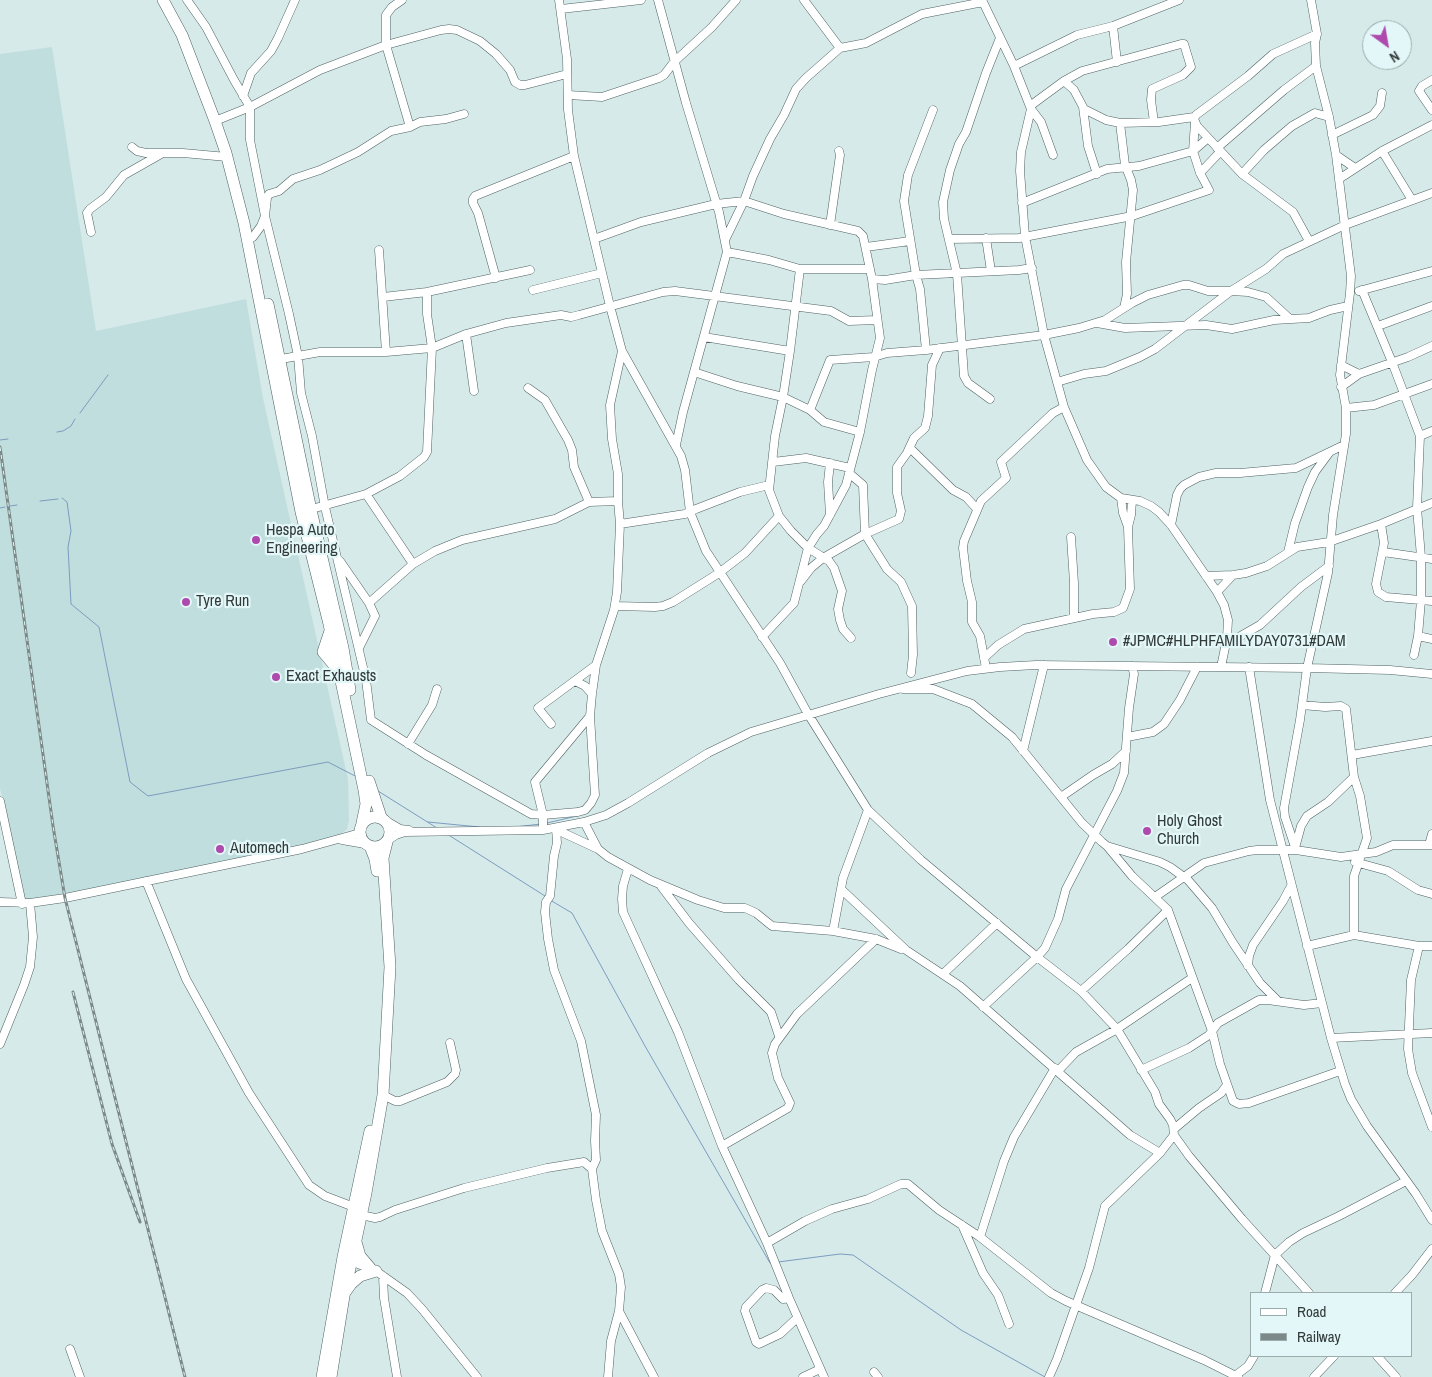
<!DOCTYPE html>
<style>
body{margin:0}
#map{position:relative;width:1432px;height:1377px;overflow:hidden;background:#d6eaea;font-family:"Archivo Narrow",sans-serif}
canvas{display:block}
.legend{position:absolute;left:1250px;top:1292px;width:162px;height:65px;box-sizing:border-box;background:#e3f7f8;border:1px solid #9cabac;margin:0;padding:6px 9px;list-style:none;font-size:15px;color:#323a3a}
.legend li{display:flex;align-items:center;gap:10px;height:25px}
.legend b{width:25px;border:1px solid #9cabac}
.north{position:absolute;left:1362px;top:20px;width:50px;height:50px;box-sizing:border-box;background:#e3f7f8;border:1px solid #9cabac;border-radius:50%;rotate:148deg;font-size:14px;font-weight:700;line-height:20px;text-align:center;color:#323a3a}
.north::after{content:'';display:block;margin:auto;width:18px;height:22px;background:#ae49ae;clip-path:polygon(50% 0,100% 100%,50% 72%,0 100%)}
</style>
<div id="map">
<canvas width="1432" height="1377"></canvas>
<ul class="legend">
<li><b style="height:6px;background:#fff"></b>Road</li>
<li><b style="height:6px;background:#7c8989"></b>Railway</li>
</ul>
<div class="north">N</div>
</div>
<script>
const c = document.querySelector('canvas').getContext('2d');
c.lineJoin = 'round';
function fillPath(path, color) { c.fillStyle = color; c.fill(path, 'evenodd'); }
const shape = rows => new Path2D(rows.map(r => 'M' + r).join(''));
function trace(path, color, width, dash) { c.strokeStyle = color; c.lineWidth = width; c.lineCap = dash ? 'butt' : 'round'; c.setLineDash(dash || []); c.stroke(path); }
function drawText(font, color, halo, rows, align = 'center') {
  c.font = font + ' "Archivo Narrow",sans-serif'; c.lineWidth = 4.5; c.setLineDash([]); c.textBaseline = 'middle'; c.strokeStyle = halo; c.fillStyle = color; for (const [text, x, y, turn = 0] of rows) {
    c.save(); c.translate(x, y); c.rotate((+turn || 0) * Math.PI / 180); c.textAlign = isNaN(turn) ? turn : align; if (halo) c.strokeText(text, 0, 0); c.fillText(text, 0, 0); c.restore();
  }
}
const built = shape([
 [52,47,96,331,246,299,263,398,348,779,349,820,347,829,339,836,318,843,94,889,24,900,0,788,0,54]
]);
const stream = shape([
 [80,413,108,375],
 [57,432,63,431,71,426,75,419],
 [0,440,8,439],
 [62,498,67,502,71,531,68,547,71,604,99,627,130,782,148,796,328,762,355,776],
 [40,501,58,499],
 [10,506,17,505],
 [0,508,5,507],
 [378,791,437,828],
 [428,822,479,827],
 [547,823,577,816],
 [515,827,541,824],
 [447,834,545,896],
 [550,900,572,913,645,1046,770,1263,771,1263],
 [778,1262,840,1254,853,1255,961,1330,1045,1377]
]);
const minor = shape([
 [187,0,206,27,234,80,250,107,250,140,265,216,289,314,298,356,301,393,312,436,325,507,366,680,371,720,426,755,531,814,543,815,535,782,590,716],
 [559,0,567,59,568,110,574,156,610,306,622,351,681,456,685,470,690,512,706,551,780,663,808,714,868,810,921,860,1037,957,1081,991,1117,1029,1155,1092,1159,1104,1170,1119,1173,1125,1174,1135,1189,1156,1242,1219,1309,1293],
 [658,0,686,103,719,212,727,252,683,412,676,445],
 [804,0,840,48],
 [982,0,1014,66,1031,109,1021,152,1020,171,1025,236,1044,335,1064,407,1087,460,1106,487,1121,498,1140,501,1151,506,1159,512,1171,525,1217,592,1224,605,1228,620,1227,638,1221,667],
 [561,9,641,0],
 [1113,26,1117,62],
 [1014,66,1077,35,1113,26,1179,0],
 [1432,80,1422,86,1419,91,1432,110],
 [1064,81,1074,90,1083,107,1088,146,1097,174],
 [568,95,602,97,659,78,664,75,674,62,712,27,736,0],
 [243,96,251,73,271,51,278,38,295,0],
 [1030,106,1064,81,1082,71,1181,44,1184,44,1191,67,1183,75,1152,89,1151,100,1154,122],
 [1031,109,1041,122,1053,155],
 [1084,109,1106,120,1120,123,1159,122,1194,117],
 [215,121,250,107,320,70,386,45,386,15,392,7,402,0],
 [1120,123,1125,165,1131,180,1133,190,1126,262,1127,294,1124,308],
 [410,127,386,45,441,30,449,29,457,30,480,41,496,54,510,70,515,82,520,85,525,85,567,74],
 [1332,135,1373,115,1380,106,1382,93],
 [132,147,137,151,146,153,183,153,227,157],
 [1217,148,1284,90,1316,66],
 [1382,151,1412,200],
 [1336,155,1355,168],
 [1200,173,1220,152],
 [1242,174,1264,150,1292,126,1315,113,1329,117],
 [1339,179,1382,151,1432,125],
 [1022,203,1107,169,1139,166,1193,151,1208,138],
 [830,225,840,155,839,151],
 [91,232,87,213,90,209,106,197,124,175,161,154],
 [253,237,261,226,265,216,267,198,269,194,279,191,293,179,320,170,358,152,391,131,410,127,420,122,446,119,464,114],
 [986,238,991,271],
 [594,239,641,222,716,204,744,201,784,214,858,231,863,236,872,279,880,338,872,370,860,432,846,485,824,526,817,534,808,548,794,603,762,637],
 [949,239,1019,238,1132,216,1209,190,1200,173,1193,151,1195,122],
 [725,240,744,201,753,176,770,139,784,115,796,89,806,78,840,48,866,43,922,14,983,2],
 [1309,241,1293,212,1242,174,1197,126,1194,119,1196,115,1248,76,1273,54,1317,34],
 [866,247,910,241],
 [379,250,386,352],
 [727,252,769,260,800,269,870,269],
 [800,269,790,351,783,397,775,436,769,490,779,516,791,531,808,548,829,561,834,568,842,591,838,609,840,620,843,629,851,638],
 [496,278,478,213,473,203,473,199,475,196,574,156],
 [872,279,885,280,916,275,1019,270,1032,268],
 [533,290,602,273],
 [1362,290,1392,362,1420,436,1417,508,1421,557,1421,600,1418,636,1414,655],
 [1359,291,1432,271],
 [383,297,427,292],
 [1097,323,1125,328,1206,325,1232,329,1274,320,1309,318,1330,310,1348,306],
 [1378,326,1432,306],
 [466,334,474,391],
 [704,337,790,351],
 [926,350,920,289,916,275,904,201,908,175,933,110],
 [281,359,320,352,386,352,432,348,466,334,506,323,561,315,571,317,579,315,663,292,675,291,831,311,849,321,877,320],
 [1341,365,1359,374],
 [694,372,737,386,783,397,810,410,824,422,860,432],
 [1057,382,1084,374,1106,371,1140,357,1155,349,1231,291,1248,292,1266,297,1290,319],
 [1341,387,1359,374,1408,357,1432,346],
 [528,388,545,400,568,440,572,450,574,467,589,502],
 [990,399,968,383,964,376,957,274,944,219,943,202,950,170,959,144,966,132,986,73,1000,38],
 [1346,408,1374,405,1432,384],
 [810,410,830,360,874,357,887,353,926,350,1044,335,1079,328,1105,320,1132,303,1148,295,1183,285,1189,285,1208,291,1231,291,1266,269,1283,254,1345,225,1432,193],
 [1420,436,1432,431],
 [910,448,953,490,966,497,977,509],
 [773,462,806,458,850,468],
 [830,463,828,482,830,515],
 [849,473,863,485,865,534,887,569,901,582,912,606,913,655,911,673],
 [366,494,413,564],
 [1121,498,1123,513,1128,527],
 [308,510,366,494,400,476,424,457,427,452,432,348,427,314,427,292,530,270],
 [620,524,685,514,696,509,740,492,769,485],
 [1381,524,1384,543,1376,584,1378,592,1386,597,1432,601],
 [1171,525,1177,495,1180,489,1184,485,1199,477,1216,473,1240,473,1296,468,1344,445],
 [1071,537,1074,583,1074,618],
 [1288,552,1295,523,1308,487,1315,472,1329,453],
 [1383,552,1432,559],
 [340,561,369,603,375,616,359,648],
 [1206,576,1233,575,1246,573,1267,566,1297,547,1329,542,1381,524,1432,503],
 [801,581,811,568,823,558,865,534,899,519,901,511,897,493,897,467,907,453,914,438,925,428,928,416,932,365,940,348],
 [1217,592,1233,575],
 [369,603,413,564,435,551,462,540,555,519,589,502,618,501],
 [615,606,655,607,663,606,673,602,719,573,745,553,779,516],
 [1418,636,1432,639],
 [1225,645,1260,625,1301,587,1329,566],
 [984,658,998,645,1024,629,1093,614,1114,612,1123,608,1130,589,1128,527,1131,515,1132,500],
 [1249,667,1270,800,1331,1038,1345,1084,1351,1099,1367,1126,1416,1194,1432,1220],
 [986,668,980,636,972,622,972,602,967,581,963,548,964,541,981,501,1006,478,1001,462,1053,413,1064,407],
 [575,681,585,686,592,694],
 [903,689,933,689,972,704,1012,737,1082,823,1102,842,1107,846,1160,862,1170,867,1188,880,1212,908,1233,943,1260,983,1278,1001],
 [1302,705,1325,707,1341,706,1346,709,1354,777,1360,796,1367,838,1354,876,1354,935],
 [551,724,538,708,596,665],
 [1127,737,1153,732,1164,724,1180,700,1197,667],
 [408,744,432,705,437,689],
 [1023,751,1044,665],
 [1352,755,1432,741],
 [1061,797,1093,775,1112,764,1126,751],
 [0,801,22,904],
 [388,822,400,829,409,830],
 [584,822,598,849,608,857,650,880,698,900,724,908,745,908,756,913,772,926,833,931,876,939,901,949],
 [556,828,557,843,554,856,550,896,546,902,545,912,548,939,554,970,581,1041,596,1115,595,1141,596,1160,592,1169,596,1200,602,1231,619,1274,621,1287,619,1311,611,1341,608,1377],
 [543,830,543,815,578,812,585,810,591,803,595,795,590,716,592,694,596,665,614,610,617,592,620,524,618,501,618,474,612,439,610,405,622,351],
 [557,830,598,849],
 [342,840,365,844],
 [388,840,396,835,405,832,543,830,584,822,606,815,628,803,708,753,751,732,879,694,967,671,1000,667,1036,665,1307,668,1390,670,1432,674],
 [1429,845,1432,834],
 [1107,846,1132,876,1168,910,1212,1031,1220,1064,1233,1101,1239,1104,1249,1103,1340,1071],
 [1295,848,1301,826,1307,816,1328,802,1354,777],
 [1296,850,1285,817,1284,808,1300,720,1307,668,1328,573,1333,515,1346,434,1346,408,1340,375,1350,293,1351,276,1336,155,1329,117,1316,66,1315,43,1317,34,1311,0],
 [1355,862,1388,871,1418,890,1432,894],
 [628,869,623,886,622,899,623,912,628,923,678,1032,722,1146,767,1243,789,1298,824,1377],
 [146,881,186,979,249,1093,309,1185,325,1196,354,1207],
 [661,886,689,923,739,980,771,1012,779,1036],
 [842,890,906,950,960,986,1130,1135,1160,1153,1174,1135],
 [1155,897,1204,863,1249,851,1257,850,1296,850,1341,857,1376,852,1393,845,1432,845],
 [0,902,30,903,65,898,302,849,360,833],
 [833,931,843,878,868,810],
 [1307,946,1354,935,1419,946,1411,980,1408,1049,1412,1073,1432,1127],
 [1419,946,1432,946],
 [1248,966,1249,956,1253,945,1283,901,1291,886],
 [943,974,997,923],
 [1081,991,1128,949,1168,910],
 [983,1007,1037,957,1045,948,1058,919,1066,889,1117,791,1124,773,1129,708,1134,674,1132,666],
 [1331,1038,1432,1033],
 [0,1044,24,985,30,967,33,937,30,903],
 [1141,1070,1189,1048,1209,1035,1218,1023,1259,1000,1268,1000,1304,1005,1322,1003],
 [1058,1071,1076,1052,1117,1029,1192,978],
 [383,1095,395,1101,400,1101,447,1082,455,1074,456,1070,450,1043],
 [1174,1129,1199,1108,1221,1093,1227,1085],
 [722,1146,788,1108,790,1103,778,1078,772,1053,775,1044,797,1014,876,939],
 [361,1215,375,1218,380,1217,395,1210,464,1188,547,1168,584,1162,592,1169],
 [962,1225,983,1273,998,1295,1009,1324],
 [980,1237,1004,1161,1014,1137,1055,1068],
 [767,1243,805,1221,832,1209,868,1199,901,1184,908,1184,939,1210,980,1237,1051,1293,1066,1301,1204,1360,1238,1377],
 [348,1260,376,1271,407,1293,422,1309,477,1377],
 [383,1276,384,1298,397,1377],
 [1265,1293,1275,1255,1289,1242,1303,1233,1339,1216,1406,1181],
 [1395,1293,1412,1275,1432,1249],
 [789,1298,783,1299,774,1290,766,1288,762,1290,746,1307,745,1311,756,1342,759,1344,780,1334,797,1318],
 [619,1311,654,1377],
 [70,1349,80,1377],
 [1377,1356,1396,1377],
 [874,1372,878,1377],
 [1235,1376,1248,1366,1254,1356],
 [803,1377,820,1369],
 [1049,1377,1057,1359,1089,1268,1105,1206,1160,1153],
 [1314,1377,1334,1356]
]);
const highway = shape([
 [163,0,182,35,215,121,226,153,244,223,301,512,329,624,364,790,366,804,362,823],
 [268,304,311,510,343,648,350,690],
 [330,631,323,652,338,670],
 [369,781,381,817],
 '360 832a15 15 0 1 1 30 0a15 15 0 1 1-30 0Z',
 [370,846,375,859,377,871],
 [356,1242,360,1256,371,1269],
 [346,1291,351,1284,360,1276,376,1271],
 [322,1377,343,1257,370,1131],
 [331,1377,344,1296,366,1193,383,1095,390,967,383,858,387,842]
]);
const rail = shape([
 [0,447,53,826,65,898,185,1377],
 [73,992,112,1144,140,1222]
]);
const markers = [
 [256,540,5,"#ae49ae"],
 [186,602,5,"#ae49ae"],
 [1113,642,5,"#ae49ae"],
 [276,677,5,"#ae49ae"],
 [1147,831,5,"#ae49ae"],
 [220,849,5,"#ae49ae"]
];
const poiNames = [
 ["Hespa Auto",266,531],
 ["Engineering",266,549],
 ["Tyre Run",196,602],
 ["#JPMC#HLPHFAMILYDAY0731#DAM",1123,642],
 ["Exact Exhausts",286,677],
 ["Holy Ghost",1157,822],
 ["Church",1157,840],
 ["Automech",230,849]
];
fillPath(built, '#c1dede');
trace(stream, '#7c9cbe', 1);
trace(minor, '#506162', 9);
trace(highway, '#506162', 12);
trace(minor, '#fff', 8);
trace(highway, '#fff', 11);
trace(rail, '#7c8989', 3);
trace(rail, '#e3f7f8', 1, [4]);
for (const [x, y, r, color] of markers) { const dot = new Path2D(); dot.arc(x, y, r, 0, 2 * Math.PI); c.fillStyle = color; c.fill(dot); trace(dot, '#e3f7f8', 2); }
drawText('16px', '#323a3a', '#e3f7f8', poiNames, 'left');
</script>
